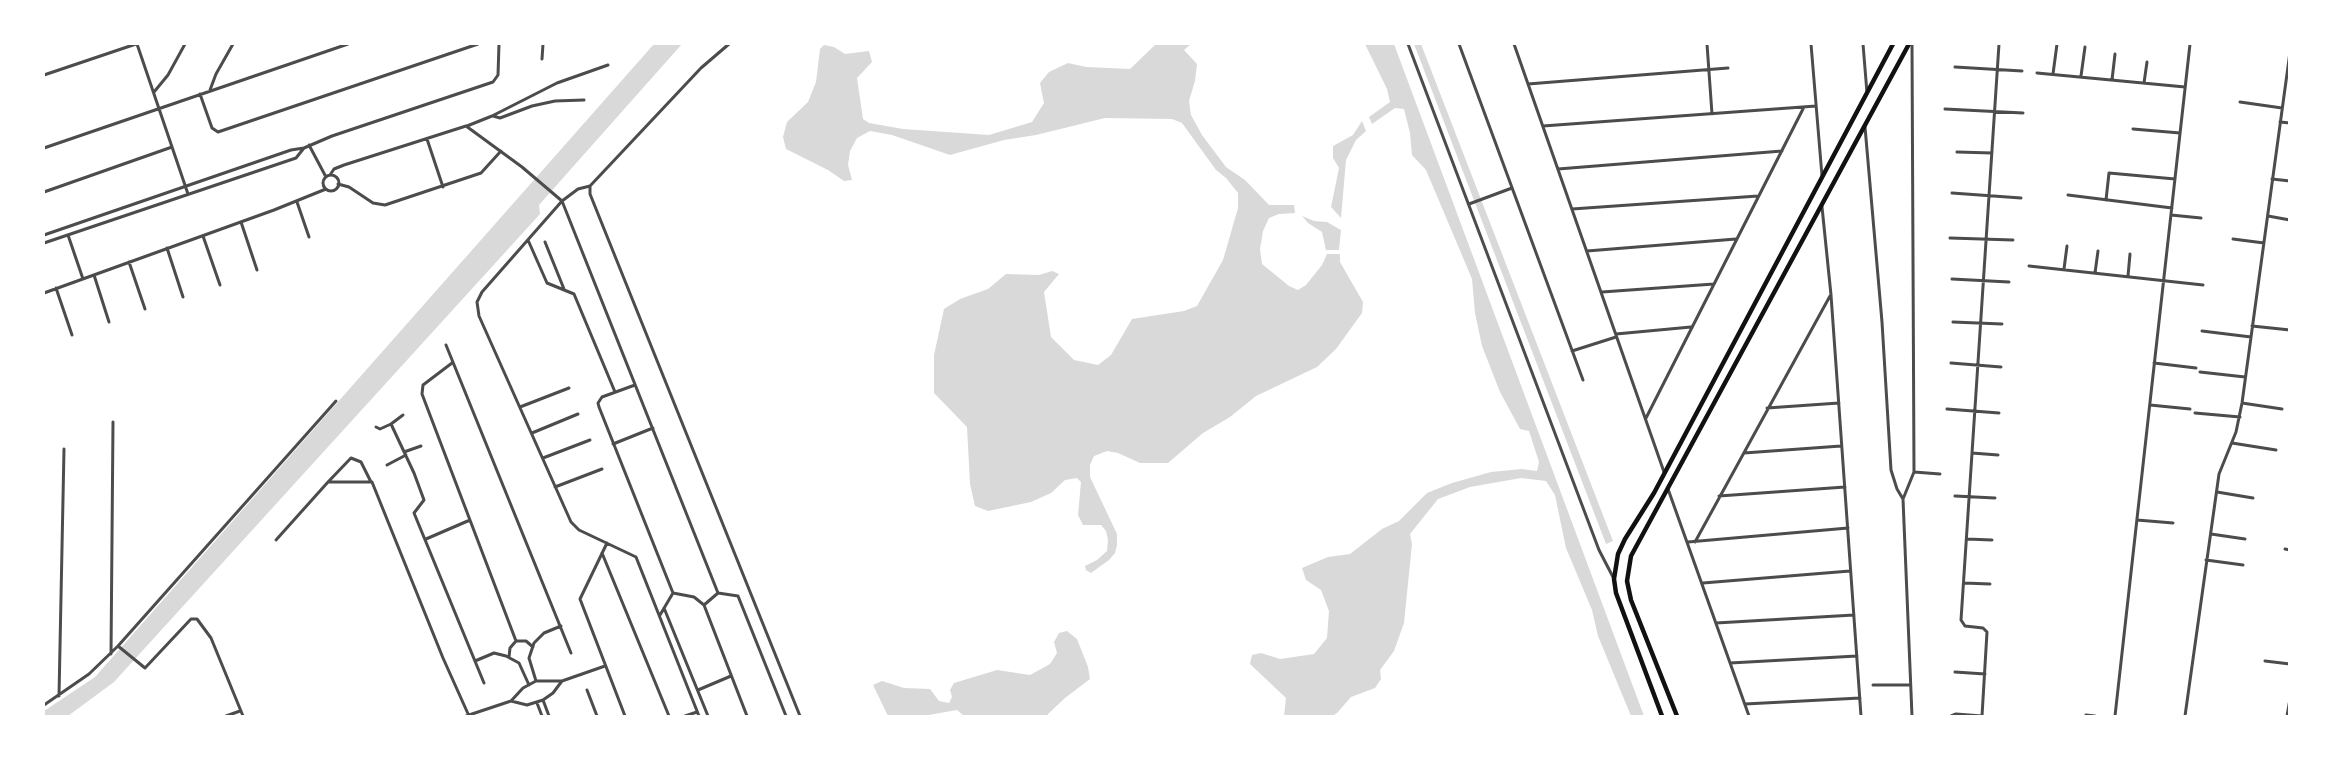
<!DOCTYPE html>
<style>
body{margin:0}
#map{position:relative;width:2333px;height:760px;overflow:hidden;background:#fff;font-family:Literata,serif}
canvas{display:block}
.frame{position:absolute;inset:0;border:45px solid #fff;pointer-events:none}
</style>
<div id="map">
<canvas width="2333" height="760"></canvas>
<div class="frame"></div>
</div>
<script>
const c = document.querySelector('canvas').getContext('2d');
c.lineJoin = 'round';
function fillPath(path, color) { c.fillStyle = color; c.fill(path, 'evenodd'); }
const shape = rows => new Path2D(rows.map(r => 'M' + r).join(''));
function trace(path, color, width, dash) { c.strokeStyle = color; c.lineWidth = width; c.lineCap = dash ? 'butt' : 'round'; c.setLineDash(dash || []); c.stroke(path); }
const water = shape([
 [654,44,682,44,539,205,540,214,114,682,68,716,44,716,44,711,95,677],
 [1156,44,1191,44,1184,50,1197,64,1195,81,1189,101,1191,115,1202,135,1226,167,1245,180,1269,205,1294,205,1295,213,1279,214,1269,218,1263,231,1260,249,1262,264,1289,286,1298,290,1306,285,1322,265,1327,254,1340,254,1340,262,1363,302,1362,313,1336,349,1317,367,1256,396,1230,417,1203,433,1168,463,1140,463,1118,453,1107,451,1094,456,1090,465,1090,477,1117,534,1117,545,1115,553,1109,560,1091,573,1086,570,1085,566,1097,560,1107,551,1108,540,1106,531,1101,525,1083,525,1078,515,1081,482,1077,478,1065,480,1051,493,1031,502,988,511,975,506,970,484,967,427,934,393,934,355,944,309,960,299,988,289,1006,274,1039,275,1052,271,1059,274,1044,292,1051,337,1074,360,1098,365,1111,355,1132,319,1184,311,1197,306,1223,260,1238,208,1238,193,1226,178,1216,170,1182,123,1172,119,1105,118,1036,135,1004,140,950,155,892,135,870,131,857,138,850,151,848,165,852,180,844,181,828,170,786,149,783,137,787,122,808,102,816,82,820,49,824,45,834,47,845,54,869,51,872,62,857,78,863,119,869,123,903,129,989,135,1032,122,1044,103,1040,83,1049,72,1068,63,1086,67,1130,69],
 [1365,44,1394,44,1644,716,1631,716,1598,636,1592,610,1566,548,1555,495,1546,481,1521,478,1470,487,1438,499,1410,534,1412,544,1404,623,1394,651,1380,670,1381,679,1375,688,1351,697,1337,713,1332,716,1284,716,1286,698,1250,664,1252,655,1261,653,1280,659,1314,654,1327,638,1329,611,1321,590,1306,580,1302,568,1328,557,1350,554,1382,529,1399,521,1427,493,1452,483,1491,472,1522,469,1537,471,1539,462,1529,431,1520,429,1500,392,1482,346,1475,313,1472,279,1426,170,1412,155,1410,133,1404,109,1395,108,1372,124,1369,117,1390,102,1387,89],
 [1414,44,1421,44,1613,541,1606,544],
 [1362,121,1366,131,1356,140,1346,160,1341,218,1331,207,1339,168,1333,158,1333,146,1353,135],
 [1302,216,1314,221,1327,222,1341,230,1339,250,1326,250,1322,232,1308,223],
 [1067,631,1077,639,1088,667,1090,679,1065,698,1048,714,1048,716,964,716,957,710,923,716,888,716,873,685,882,681,904,688,930,689,939,701,949,703,952,697,950,690,954,683,997,670,1030,675,1050,664,1057,653,1054,642,1059,633]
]);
const minor = shape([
 [137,44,188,194],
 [1408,44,1599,550,1614,579],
 [1459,44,1583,380],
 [1514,44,1664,472],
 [1707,44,1712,114],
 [1811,44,1822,176],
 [1863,44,1867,93],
 [542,59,543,44],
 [1955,67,2022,71],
 [2037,73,2185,87],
 [2053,74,2057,44],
 [44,75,136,44],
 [2081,76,2085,47],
 [2112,80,2115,54],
 [2144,83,2147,62],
 [1528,84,1728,68],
 [210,90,216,74,233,44],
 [154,92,168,75,185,44],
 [200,94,212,128,218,132,478,44],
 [2240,102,2282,108],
 [1945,109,2023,113],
 [493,116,500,118,532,106,555,101,584,100],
 [2280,122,2290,123],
 [467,126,492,116,557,83,608,65],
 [1543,126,1816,106],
 [1865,127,1882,322,1891,470,1897,489,1903,499],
 [2133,129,2180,133],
 [427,139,443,187],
 [309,145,326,177],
 [44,148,348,44],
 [1957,152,1992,153],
 [1558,169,1782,151],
 [330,175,334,169,344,165,466,126,522,167,562,201,718,593],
 '323 183a8 8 0 1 1 16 0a8 8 0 1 1-16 0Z',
 [2272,179,2290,181],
 [338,184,349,187,373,203,385,205,481,173,501,151],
 [590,186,590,194,800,716],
 [44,192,172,147],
 [1952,193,2021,198],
 [2068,195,2172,208],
 [2106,200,2109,173,2175,179],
 [297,202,309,237],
 [1469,204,1512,188],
 [1822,207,1831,295,1861,716],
 [1572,209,1758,196],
 [2171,215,2201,218],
 [2268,216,2290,220],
 [241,222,257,270],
 [44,235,291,150,304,148,332,136,493,82,498,75,499,44],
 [68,235,83,279],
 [203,236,220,285],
 [1950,238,2013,240],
 [2233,239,2264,243],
 [528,240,547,283,574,294,615,392],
 [545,242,564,289],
 [44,243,296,158,304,148],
 [167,248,183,297],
 [1587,251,1736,239],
 [129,262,145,309],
 [2029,266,2203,285],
 [2064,269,2067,246],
 [2095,273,2098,251],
 [94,275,109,322],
 [2128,276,2130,254],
 [1952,279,2009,282],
 [56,288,72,335],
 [1602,292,1714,284],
 [44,293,274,210,326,189],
 [1953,322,2002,324],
 [2252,326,2290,330],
 [2202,331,2251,337],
 [1616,334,1691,327],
 [446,345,571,653],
 [1572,351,1616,337],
 [452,363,423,385,422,394,516,641],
 [1951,363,2001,367],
 [2154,363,2196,368],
 [2200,372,2245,377],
 [635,385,602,397,598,403,599,407,673,593],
 [2242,403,2282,409],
 [2150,405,2190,409],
 [520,407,569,388],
 [1767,408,1839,403],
 [1947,409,1999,413],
 [2195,413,2240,417],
 [403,415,391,424,414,473,424,500,414,513,484,683],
 [1646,418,1804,107],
 [376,427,380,429,391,424],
 [532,433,578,414],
 [2232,443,2276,450],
 [613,444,653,428],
 [404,452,421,446],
 [1744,453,1841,446],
 [1972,453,1998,455],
 [543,458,590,440],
 [387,465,406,455],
 [1914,472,1940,474],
 [328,482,351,458,361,462,371,482],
 [555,487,602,469],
 [1668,489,1749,716],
 [2217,492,2253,498],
 [1719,496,1845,487],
 [1955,496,1995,498],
 [2137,520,2173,523],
 [2211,534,2245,539],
 [426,539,470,520],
 [1967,539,1992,540],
 [276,540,328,482,372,482,443,658,469,716],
 [1688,542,1848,528],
 [1695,542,1830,296],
 [607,543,580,599,625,716],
 [2285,549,2290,550],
 [602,553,669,716],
 [2206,560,2243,565],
 [1703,583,1850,571],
 [1964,583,1990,584],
 [673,593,694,597,704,605,747,716],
 [704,605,718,593,738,596,786,716],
 [664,608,708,716],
 [660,615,673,593],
 [1716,623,1854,615],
 [118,646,145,668,191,619,197,619,211,638,243,716],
 [111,654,113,422],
 [509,657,510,648,516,641,526,641,533,647],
 [475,661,494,653,506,656,519,663,529,685],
 [2265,661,2290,664],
 [1730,663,1857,656],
 [1955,672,1985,674],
 [536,681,529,658,534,643,544,633,561,626],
 [1873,685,1910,685],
 [587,690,597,716],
 [698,690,731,676],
 [59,696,64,449],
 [543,700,549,716],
 [511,701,527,705,543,700,553,693,562,681],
 [537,703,542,716],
 [1745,704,1860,698],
 [44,705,89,674,118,646,336,401],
 [2086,715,2095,716],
 [226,716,240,711],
 [466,716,511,701,523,688,536,681,562,681,605,666],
 [685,716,697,712],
 [699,716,636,557,579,530,571,522,479,316,477,302,482,292,562,201,578,189,590,186,701,68,729,44],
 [1912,716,1903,499,1914,472,1912,44],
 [1951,716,1956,714,1982,716],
 [1982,716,1987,632,1983,628,1965,626,1961,620,1999,44],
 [2115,716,2190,44],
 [2185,716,2219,474,2236,432,2242,403,2290,52],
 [2287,716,2290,699]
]);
const secondary = shape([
 [1662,716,1616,593,1614,579,1618,554,1625,539,1654,493,1893,44],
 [1677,716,1631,600,1627,581,1631,556,1909,44]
]);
fillPath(water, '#d9d9d9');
trace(minor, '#4c4c4c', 3);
trace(secondary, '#111', 4.5);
</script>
